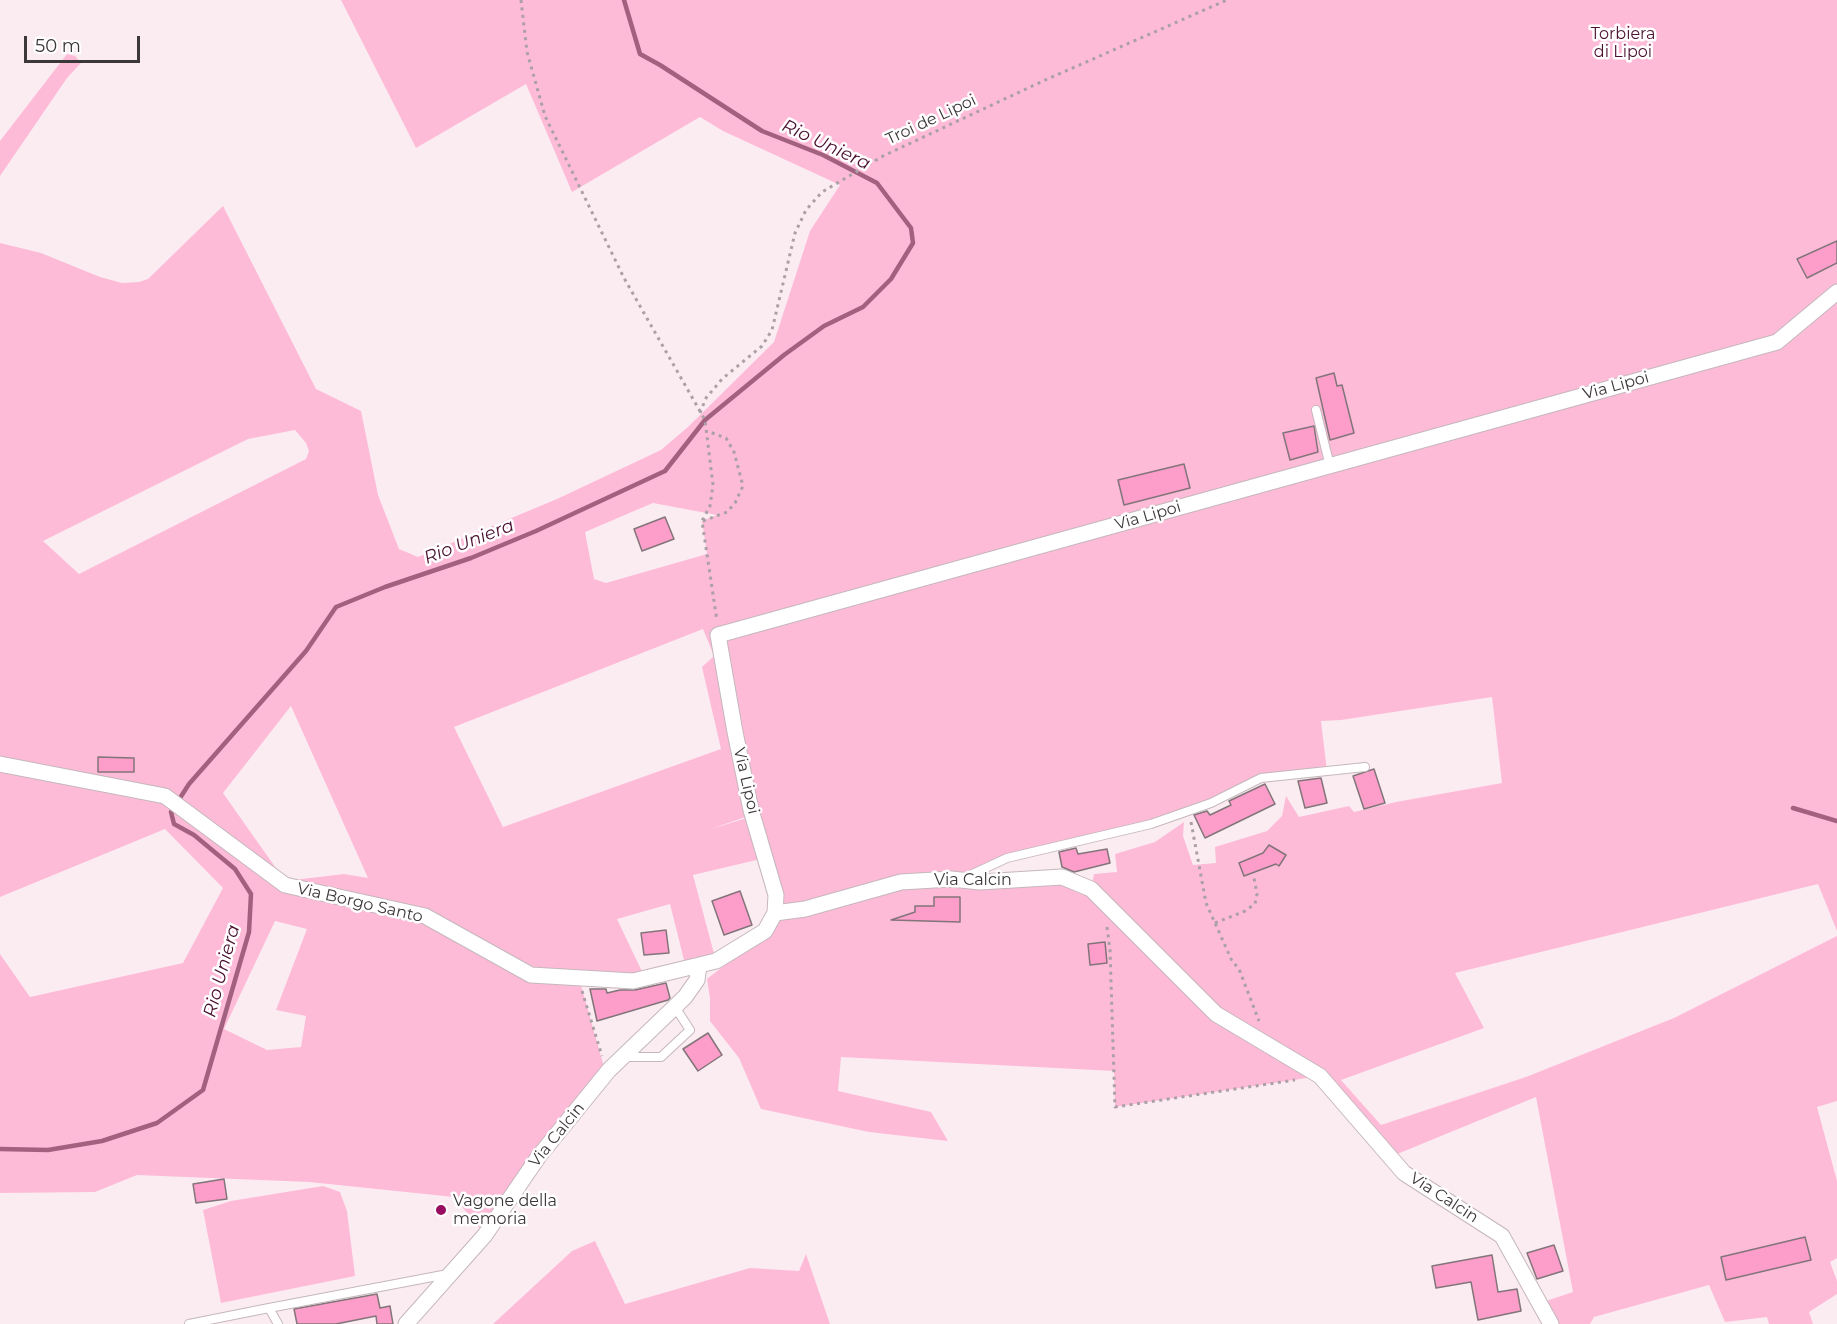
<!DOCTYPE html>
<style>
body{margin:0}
#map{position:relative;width:1837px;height:1324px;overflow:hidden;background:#fbecf2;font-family:Montserrat,sans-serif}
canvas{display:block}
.scale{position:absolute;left:24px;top:36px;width:116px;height:27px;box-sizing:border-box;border:3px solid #3c3739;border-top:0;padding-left:8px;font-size:18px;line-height:21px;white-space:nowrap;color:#3c3739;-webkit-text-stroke:4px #fff;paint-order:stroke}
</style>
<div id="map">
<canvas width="1837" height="1324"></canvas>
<div class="scale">50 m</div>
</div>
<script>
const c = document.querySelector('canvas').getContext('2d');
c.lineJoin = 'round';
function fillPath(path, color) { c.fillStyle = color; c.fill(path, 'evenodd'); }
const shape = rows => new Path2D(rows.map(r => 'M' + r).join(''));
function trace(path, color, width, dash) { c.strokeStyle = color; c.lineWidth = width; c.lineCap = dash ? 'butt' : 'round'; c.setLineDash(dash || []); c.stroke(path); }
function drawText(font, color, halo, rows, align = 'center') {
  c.font = font + ' Montserrat,sans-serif'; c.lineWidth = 5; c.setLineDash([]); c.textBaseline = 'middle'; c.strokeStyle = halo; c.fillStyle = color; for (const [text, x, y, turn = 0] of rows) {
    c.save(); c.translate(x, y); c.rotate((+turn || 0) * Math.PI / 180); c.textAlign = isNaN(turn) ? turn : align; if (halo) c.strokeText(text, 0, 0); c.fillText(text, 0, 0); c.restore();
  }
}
const green = shape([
 [341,0,1837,0,1837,931,1818,884,1455,973,1484,1028,1341,1080,1381,1125,1526,1077,1674,1018,1837,936,1837,1101,1817,1107,1837,1181,1837,1258,1830,1262,1837,1281,1837,1294,1809,1312,1813,1324,1769,1324,1767,1317,1725,1322,1709,1285,1594,1317,1590,1324,1551,1324,1540,1303,1573,1292,1536,1097,1390,1157,1320,1076,1115,1107,1114,1071,841,1057,838,1091,931,1112,948,1141,869,1132,761,1109,739,1058,710,1021,710,998,707,979,779,923,760,812,708,830,753,816,765,858,693,875,716,961,686,968,670,904,617,919,645,978,579,978,604,1067,485,1235,454,1197,309,1182,137,1175,95,1192,0,1193,0,954,30,997,183,963,223,888,165,829,0,897,0,243,41,253,100,277,122,283,139,282,148,279,223,206,316,389,361,411,378,495,399,549,418,557,557,499,661,450,689,426,774,342,810,231,840,185,723,131,700,117,572,192,526,84,416,148],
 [295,430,306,443,309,451,306,459,79,574,43,541,248,439],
 [653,503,717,515,702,521,707,554,606,583,594,579,585,532],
 [703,629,714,656,702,667,721,749,503,827,454,727],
 [1492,697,1502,783,1396,802,1354,812,1349,806,1299,817,1286,796,1282,816,1267,831,1215,847,1216,863,1193,865,1183,836,1184,822,1155,842,1115,854,1117,872,1094,874,1091,889,1062,877,961,879,990,866,1211,803,1261,778,1327,771,1321,721,1341,720],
 [291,706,368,878,344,874,285,881,223,793],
 [275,921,307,929,276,1010,306,1016,301,1047,267,1050,224,1029],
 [67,54,75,56,81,63,67,78,0,176,0,141],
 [323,1186,340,1192,347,1211,355,1276,221,1303,203,1210,231,1201],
 [595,1241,625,1304,750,1268,799,1271,806,1254,830,1324,493,1324,572,1251]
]);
const stream = shape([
 [1793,808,1837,821],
 [0,1149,48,1150,102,1141,157,1123,203,1090,249,932,251,894,235,869,194,835,174,824,171,812,189,784,306,651,336,607,385,587,471,558,536,531,665,471,705,420,784,355,824,326,863,307,891,279,913,243,911,228,877,183,823,155,762,131,660,65,640,54,624,0]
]);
const building = shape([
 [1837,241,1837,263,1807,278,1797,259,1837,241],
 [1334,373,1337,386,1342,385,1354,433,1330,440,1316,378,1334,373],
 [1314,426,1318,452,1290,460,1283,433,1314,426],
 [1184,464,1190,488,1124,505,1118,480,1184,464],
 [665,517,674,539,642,551,634,529,665,517],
 [98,757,134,758,134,772,98,772,98,757],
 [1374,769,1385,803,1364,809,1353,776,1374,769],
 [1321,778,1327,803,1305,808,1298,781,1321,778],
 [1265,784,1275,804,1205,838,1194,815,1207,811,1210,815,1231,805,1229,801,1265,784],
 [1269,845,1286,855,1279,866,1276,864,1244,876,1239,863,1263,853,1269,845],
 [1076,848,1078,854,1107,849,1110,863,1074,872,1062,867,1059,852,1076,848],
 [740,891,752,925,724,935,712,901,740,891],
 [934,897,960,897,960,922,891,920,915,912,915,906,934,906,934,897],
 [666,930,669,953,644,955,641,933,666,930],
 [1105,942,1107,963,1090,965,1088,944,1105,942],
 [666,983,670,998,668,1000,597,1021,590,989,606,989,607,993,620,990,635,990,666,983],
 [708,1033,722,1055,698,1071,683,1049,708,1033],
 [224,1179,227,1199,196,1203,193,1184,224,1179],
 [1805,1237,1811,1260,1726,1280,1721,1257,1805,1237],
 [1554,1245,1563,1271,1537,1279,1527,1253,1554,1245],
 [1492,1255,1498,1292,1517,1289,1521,1311,1478,1320,1471,1282,1436,1288,1432,1266,1492,1255],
 [377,1294,380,1308,390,1306,393,1324,377,1324,376,1316,336,1324,297,1324,294,1309,377,1294]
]);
const path = shape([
 [521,0,527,52,545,116,624,278,705,420,713,485,710,506,702,521,717,621],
 [700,413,706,398,722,379,762,346,772,330,795,233,806,210,822,192,883,156,1043,81,1227,0],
 [703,521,727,512,735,503,743,486,734,452,726,438,707,431],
 [1191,822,1206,903,1232,961,1239,969,1259,1021],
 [1215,923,1245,911,1255,904,1257,894,1254,878],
 [1107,927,1110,950,1115,1107,1295,1080],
 [582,991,602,1056]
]);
const lane = shape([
 [1316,410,1330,466],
 [964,878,1007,858,1151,824,1211,803,1261,778,1365,767],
 [625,1057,661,1057,690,1030,675,1007],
 [269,1308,448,1274],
 [189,1324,269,1308,278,1324]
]);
const street = shape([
 [0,764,165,796,285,885,425,916,531,975,633,981,716,961,765,931,775,913,776,895,751,810,735,732,718,635,1777,342,1837,292],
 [775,913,805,909,901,882,951,879,980,882,1062,877,1091,889,1216,1014,1320,1076,1404,1173,1502,1236,1551,1324],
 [406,1324,485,1235,539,1156,609,1070,685,997,697,980,699,965]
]);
const markers = [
 [441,1210,6,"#980d61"]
];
const parkNames = [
 ["Torbiera",1623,34],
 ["di Lipoi",1623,52]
];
const streetNames = [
 ["Troi de Lipoi",931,120,-25],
 ["Via Lipoi",1616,386,-15],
 ["Via Lipoi",1148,516,-16],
 ["Via Lipoi",746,781,77],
 ["Via Calcin",973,880],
 ["Via Borgo Santo",360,903,13],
 ["Via Calcin",557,1135,-51],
 ["Via Calcin",1444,1198,33]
];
const poiNames = [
 ["Vagone della",453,1201],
 ["memoria",453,1219]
];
const waterNames = [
 ["Rio Uniera",826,145,25],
 ["Rio Uniera",469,542,-21],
 ["Rio Uniera",222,971,-75]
];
fillPath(green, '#febbd8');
trace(stream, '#a36180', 4.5);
fillPath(building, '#fd9dc9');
trace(building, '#82757a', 1.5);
trace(lane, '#c5b7bc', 10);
trace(street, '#c5b7bc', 17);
trace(path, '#aba0a5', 3, [3, 4.5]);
trace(lane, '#fff', 8);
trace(street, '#fff', 15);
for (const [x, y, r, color] of markers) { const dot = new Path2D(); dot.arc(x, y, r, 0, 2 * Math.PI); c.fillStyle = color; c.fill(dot); trace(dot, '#fff', 2); }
drawText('16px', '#4b1131', '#fff', parkNames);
drawText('16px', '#3c3739', '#fff', streetNames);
drawText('16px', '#3c3739', '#fff', poiNames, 'left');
drawText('italic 18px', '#480f2e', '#fff', waterNames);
</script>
